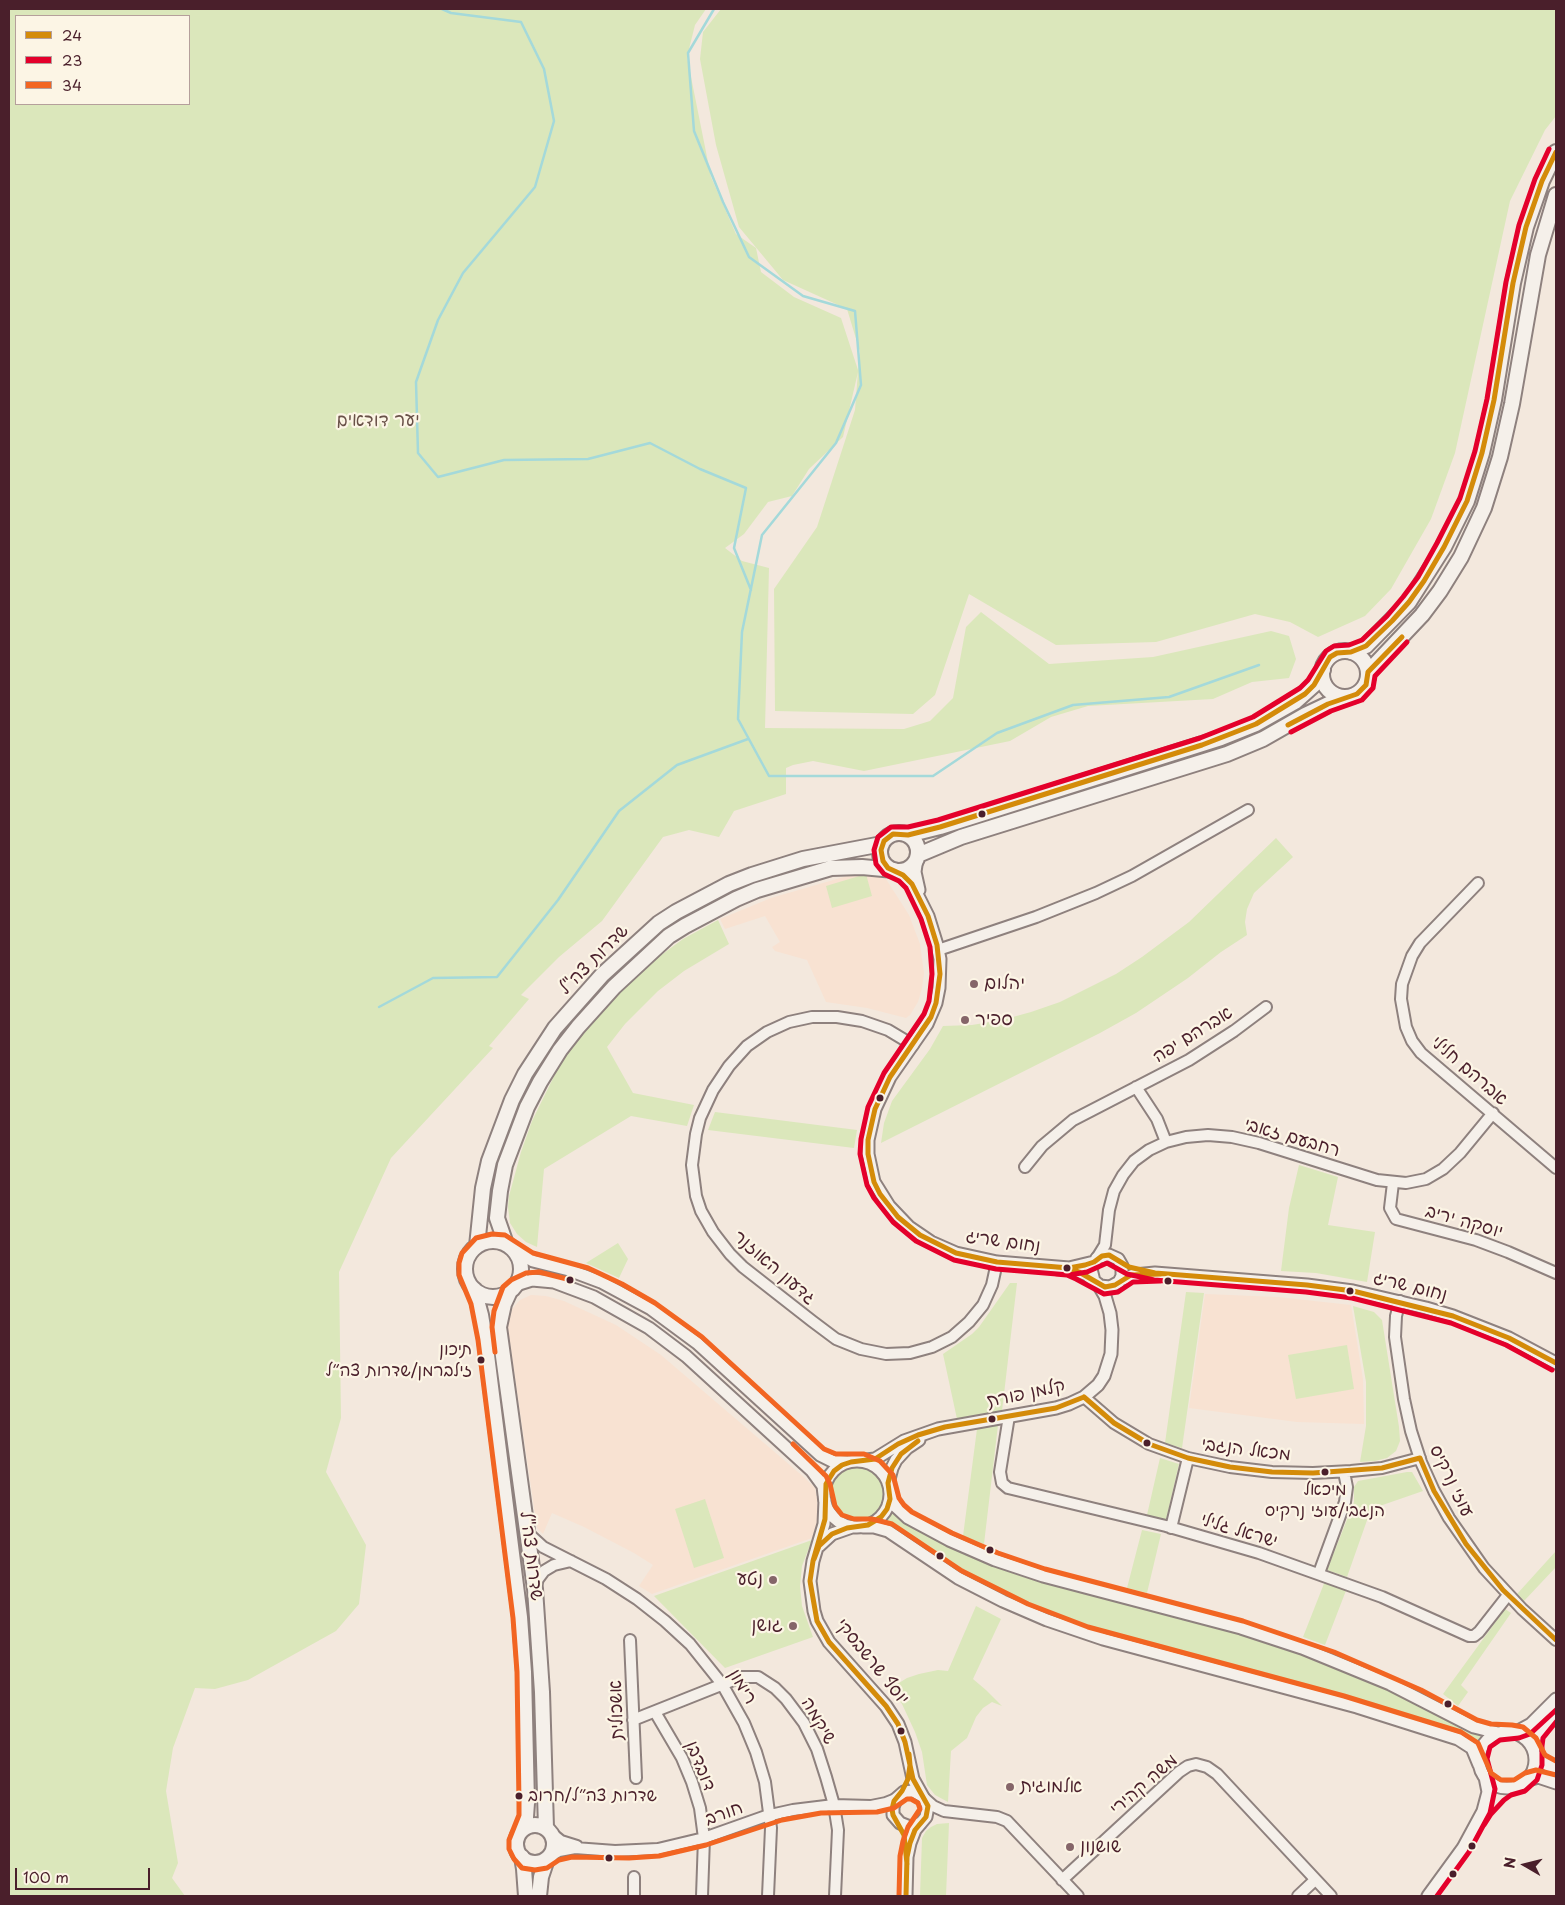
<!DOCTYPE html>
<meta charset="utf-8">
<style>
body{margin:0}
#map{position:relative;width:1565px;height:1905px;overflow:hidden;background:#f3e8dd;font-family:"Playpen Sans",sans-serif}
canvas{display:block}
.frame{position:absolute;inset:0;border:10px solid #4a1f2b;pointer-events:none}
.legend{position:absolute;left:15px;top:15px;width:175px;height:90px;box-sizing:border-box;background:#fcf5e5;border:1px solid #b59f9b;margin:0;padding:6px 9px;list-style:none;font-size:15px;color:#4a1f2b}
.legend li{display:flex;align-items:center;gap:10px;height:25px}
.legend b{width:25px;border:1px solid #b59f9b}
.north{position:absolute;left:1500px;top:1840px;width:50px;height:50px;-webkit-text-stroke:4px #fcf5e5;paint-order:stroke;rotate:278deg;font-size:14px;font-weight:700;line-height:20px;text-align:center;color:#4a1f2b}
.north::after{content:'';display:block;margin:auto;width:18px;height:22px;background:#4a1f2b;clip-path:polygon(50% 0,100% 100%,50% 72%,0 100%)}
.scale{position:absolute;left:15px;top:1868px;width:135px;height:22px;box-sizing:border-box;border:2px solid #4a1f2b;border-top:0;padding-left:6px;font-size:15px;line-height:18px;white-space:nowrap;color:#4a1f2b;-webkit-text-stroke:4px #fcf5e5;paint-order:stroke}
</style>
<div id="map">
<canvas width="1565" height="1905"></canvas>
<div class="frame"></div>
<ul class="legend">
<li><b style="height:6px;background:#d48b09"></b>24</li>
<li><b style="height:6px;background:#e4002b"></b>23</li>
<li><b style="height:6px;background:#f26522"></b>34</li>
</ul>
<div class="north">N</div>
<div class="scale">100 m</div>
</div>
<script>
const c = document.querySelector('canvas').getContext('2d');
c.lineJoin = 'round';
function fillPath(path, color) { c.fillStyle = color; c.fill(path, 'evenodd'); }
const shape = rows => new Path2D(rows.map(r => 'M' + r).join(''));
function trace(path, color, width, dash) { c.strokeStyle = color; c.lineWidth = width; c.lineCap = dash ? 'butt' : 'round'; c.setLineDash(dash || []); c.stroke(path); }
function drawText(font, color, halo, rows, align = 'center') {
  c.font = font + ' "Playpen Sans","Playpen Sans Hebrew",sans-serif'; c.lineWidth = 4.5; c.setLineDash([]); c.textBaseline = 'middle'; c.strokeStyle = halo; c.fillStyle = color; for (const [text, x, y, turn = 0] of rows) {
    c.save(); c.translate(x, y); c.rotate((+turn || 0) * Math.PI / 180); c.textAlign = isNaN(turn) ? turn : align; if (halo) c.strokeText(text, 0, 0); c.fillText(text, 0, 0); c.restore();
  }
}
const built = shape([
 [861,872,878,874,886,879,909,915,920,944,924,973,922,988,918,1002,910,1015,906,1018,867,1008,826,1002,807,960,775,951,772,947,780,942,765,916,725,929,720,919,771,898],
 [1205,1294,1278,1297,1351,1305,1363,1379,1364,1424,1297,1422,1189,1408],
 [531,1295,546,1296,564,1301,616,1325,661,1355,805,1478,815,1488,817,1498,818,1522,812,1538,652,1594,639,1586,653,1565,634,1553,584,1527,552,1513,543,1534,537,1528,508,1330,508,1320,512,1309,520,1300]
]);
const green = shape([
 [9,9,706,9,695,25,687,57,711,177,736,234,756,248,761,272,794,297,841,318,858,370,860,352,847,309,783,280,739,227,716,145,700,59,703,32,721,9,1556,9,1556,116,1545,130,1510,201,1455,453,1431,519,1391,589,1365,616,1318,637,1290,622,1255,614,1156,642,1056,645,969,594,935,695,913,714,775,711,774,589,817,527,855,410,858,372,843,437,809,469,792,496,768,502,744,534,725,548,742,561,769,568,765,728,904,729,930,721,953,698,966,627,981,612,1049,664,1153,657,1271,631,1289,636,1296,659,1289,678,1252,682,1213,699,1088,706,1051,717,1010,741,864,771,813,761,793,765,786,768,786,794,734,811,719,837,689,830,663,837,602,921,559,957,521,995,529,999,489,1046,493,1048,391,1158,339,1272,341,1418,326,1472,366,1545,359,1604,336,1631,248,1680,215,1689,195,1688,173,1748,166,1791,178,1863,172,1878,185,1896,9,1896],
 [16,16,189,16,189,104,16,104],
 [1276,838,1293,857,1254,893,1247,909,1245,922,1247,935,1221,952,1188,978,1136,1013,1100,1033,881,1143,884,1123,892,1101,930,1049,943,1026,972,1025,1002,1020,1031,1012,1060,1002,1116,974,1142,957,1189,922],
 [866,874,872,896,832,908,826,886],
 [718,920,729,944,684,971,658,991,625,1024,607,1047,633,1093,694,1105,687,1126,631,1116,544,1169,537,1247,526,1242,517,1234,510,1223,508,1207,509,1196,521,1152,532,1121,561,1062,580,1034,601,1008,653,961,683,939],
 [715,1112,857,1130,854,1148,708,1130],
 [1299,1165,1338,1177,1328,1225,1375,1232,1367,1282,1316,1273,1281,1271,1289,1208],
 [618,1243,628,1259,619,1278,586,1263],
 [1010,1283,1017,1283,1002,1411,957,1419,943,1354,972,1334,979,1327],
 [1186,1292,1204,1293,1182,1448,1165,1443],
 [1353,1306,1374,1312,1382,1320,1399,1427,1400,1441,1396,1451,1387,1458,1375,1461,1360,1462,1366,1426,1366,1382],
 [1347,1345,1354,1389,1296,1399,1288,1355],
 [998,1425,984,1544,963,1536,977,1429],
 [1160,1458,1179,1464,1166,1520,1147,1515],
 '830 1494a27 27 0 1 1 54 0a27 27 0 1 1-54 0Z',
 [1407,1472,1412,1472,1423,1491,1371,1509,1347,1577,1327,1570,1354,1502,1354,1487,1358,1481],
 [705,1499,724,1558,694,1568,675,1509],
 [892,1510,900,1518,918,1528,1009,1570,1060,1587,1231,1632,1314,1658,1362,1677,1481,1736,1475,1746,1469,1739,1456,1733,1360,1701,1090,1627,1014,1600,959,1572,884,1524],
 [1142,1530,1161,1534,1147,1593,1127,1588],
 [812,1540,802,1566,800,1586,802,1606,813,1637,725,1668,654,1596],
 [1556,1551,1556,1567,1524,1601,1517,1594],
 [1325,1581,1347,1588,1325,1645,1303,1637],
 [976,1606,1001,1619,973,1679,986,1690,1002,1706,992,1702,983,1708,976,1717,967,1738,951,1751,948,1802,935,1795,927,1785,922,1752,915,1732,902,1704,889,1689,907,1678,919,1674,938,1670,948,1671],
 [1505,1609,1511,1613,1461,1685,1468,1692,1458,1706,1443,1694],
 [949,1823,946,1896,920,1896,922,1838,926,1831,931,1827,937,1824]
]);
const stream = shape([
 [442,9,451,13,521,22,544,69,554,121,535,187,463,273,438,320,416,382,418,453,438,477,504,460,588,459,650,443,700,469,746,488,734,548,751,590],
 [714,9,688,53,694,131,723,202,749,257,803,296,855,311,861,385,836,443,762,535,742,632,738,719,769,776,933,776,997,733,1073,705,1169,697,1259,665],
 [379,1007,433,978,497,977,558,900,619,811,677,765,748,739]
]);
const minor = shape([
 [1478,883,1420,943,1412,956,1402,984,1401,999,1406,1027,1412,1041,1421,1053,1556,1168],
 [938,950,1036,917,1096,893,1132,876,1248,810],
 [913,1045,888,1030,862,1021,837,1017,812,1017,789,1022,767,1032,747,1046,729,1066,713,1090,700,1118,696,1134,692,1165,696,1196,701,1211,713,1232,730,1254,743,1267,812,1321,836,1339,861,1349,886,1354,910,1353,932,1347,952,1337,969,1322,983,1305,992,1285,997,1262],
 [1136,1087,1157,1119,1166,1142],
 [1025,1167,1042,1146,1073,1120,1189,1060,1234,1031,1266,1007],
 [1393,1183,1390,1208,1396,1219,1476,1240,1508,1252,1556,1273],
 [1097,1258,1105,1245,1109,1210,1114,1191,1123,1175,1134,1161,1149,1150,1166,1142,1186,1137,1208,1135,1232,1137,1259,1143,1377,1180,1406,1183,1426,1179,1443,1169,1460,1153,1493,1113],
 [1400,1301,1396,1316,1395,1337,1404,1399,1411,1431,1421,1462,1434,1491,1449,1518,1484,1568,1522,1609,1556,1640],
 [1084,1397,1114,1423,1149,1444,1188,1458,1230,1467,1272,1472,1313,1473,1351,1471,1382,1468,1420,1458],
 [1009,1416,1000,1472,1002,1483,1008,1488,1166,1526,1259,1553,1382,1597,1469,1636,1474,1636,1479,1632,1508,1595],
 [1171,1528,1188,1458],
 [528,1531,531,1536,543,1547,606,1579,637,1599,665,1621,690,1644,722,1684,744,1723,756,1752,765,1782,771,1828,768,1896],
 [1319,1573,1345,1502,1347,1487,1344,1472],
 [535,1588,538,1579,544,1571,554,1565,571,1561],
 [630,1640,636,1778],
 [655,1712,682,1758,692,1782,700,1808,704,1838,702,1896],
 [633,1720,741,1677,758,1677,775,1688,786,1699,804,1723,817,1749,826,1777,834,1805,838,1830,835,1896],
 [924,1798,933,1806,944,1811,997,1817,1007,1821,1078,1896],
 [550,1832,561,1841,577,1846],
 [549,1857,559,1851,575,1848,615,1851,658,1849,704,1838,766,1816,793,1810,834,1805,871,1806,886,1803,896,1799],
 [1062,1880,1179,1772,1188,1766,1196,1764,1207,1767,1217,1774,1331,1896],
 [634,1896,634,1877],
 [1298,1896,1315,1880]
]);
const tertiary = shape([
 [917,858,915,872,919,890],
 [896,871,912,884,928,916,937,945,940,959,939,988,936,1003,927,1024,890,1077,875,1109,868,1140,868,1154,874,1182,889,1206,909,1227,931,1242,956,1253,997,1262,1069,1268,1094,1262],
 [513,1249,533,1261,569,1270,601,1282,651,1309,697,1343,820,1455,832,1461,848,1462],
 [1070,1268,1087,1275,1100,1286,1110,1287,1119,1282,1122,1276,1122,1266,1118,1259,1109,1255,1097,1258,1091,1269,1094,1281],
 [1120,1280,1134,1275,1155,1273,1307,1285,1353,1291,1426,1308,1453,1316,1509,1338,1556,1363],
 [516,1285,532,1280,554,1282,594,1297,649,1328,686,1356,812,1471,823,1486,824,1495],
 [857,1461,875,1459,904,1441,938,1429,1056,1408,1069,1404,1084,1397,1098,1385,1104,1376,1111,1354,1112,1330,1110,1313,1105,1296,1098,1284],
 '824 1494a33 33 0 1 1 66 0a33 33 0 1 1-66 0Z',
 [888,1483,892,1468,896,1460,907,1448,919,1440],
 [890,1493,895,1506,908,1518,949,1540,995,1560,1043,1576,1241,1628,1302,1648,1390,1684,1474,1727,1498,1733],
 [825,1500,824,1524,813,1561,810,1581,814,1611,817,1621,829,1642,886,1706,898,1724,905,1742,913,1779,928,1806,926,1817,915,1830,910,1843,907,1857,906,1896],
 [863,1527,874,1527,888,1531,958,1578,1003,1601,1047,1620,1103,1639,1357,1707,1458,1739,1472,1748,1479,1765],
 [819,1546,832,1534,852,1527],
 '1479 1760a28 28 0 1 1 56 0a28 28 0 1 1-56 0Z',
 [1511,1732,1518,1731,1531,1724,1556,1699],
 [1534,1750,1534,1745,1538,1733,1556,1711],
 [1535,1755,1542,1762,1556,1769],
 [1528,1780,1538,1777,1556,1783],
 [921,1823,910,1827,900,1823,893,1815,893,1807,896,1799,904,1792,913,1791,922,1796],
 [1428,1896,1463,1848,1483,1811,1488,1792,1485,1777]
]);
const secondary = shape([
 '1322 674a23 23 0 1 1 46 0a23 23 0 1 1-46 0Z',
 [1351,652,1366,646,1409,602,1444,547,1467,501,1482,453,1494,400,1513,283,1526,227,1542,181,1556,152],
 [1368,672,1422,615,1440,591,1461,557,1484,508,1500,457,1512,404,1538,255,1556,195],
 '880 852a19 19 0 1 1 38 0a19 19 0 1 1-38 0Z',
 [908,835,940,827,1221,738,1256,724,1295,702,1314,685,1323,670],
 [918,855,961,837,1227,754,1263,739,1305,715,1343,697],
 '465 1269a28 28 0 1 1 56 0a28 28 0 1 1-56 0Z',
 [506,1244,497,1218,500,1191,505,1165,527,1107,540,1082,560,1050,578,1027,614,987,669,936,685,926,736,899,757,890,831,868,862,867,894,870],
 [477,1246,483,1188,489,1161,512,1100,525,1074,555,1028,602,975,659,923,676,912,729,884,752,875,803,859,882,844],
 [474,1289,481,1315,485,1339,520,1617,524,1672,527,1803,526,1817,521,1830],
 [510,1291,504,1304,499,1327,535,1589,542,1692,546,1828],
 '516 1844a19 19 0 1 1 38 0a19 19 0 1 1-38 0Z',
 [522,1857,524,1869,526,1896],
 [539,1896,541,1877,547,1859]
]);
const bus1 = shape([
 [1556,152,1542,181,1526,227,1513,283,1494,400,1482,453,1467,501,1444,547,1424,581,1409,602,1392,621,1366,646,1351,652,1337,653,1330,657,1314,685,1305,694,1256,724,1202,745,940,827,908,835,893,834,884,841,881,850,883,861,888,868,903,875,912,884,928,916,937,945,940,974,936,1003,931,1017,890,1077,875,1109,868,1140,868,1154,874,1182,880,1194,898,1217,920,1235,956,1253,997,1262,1069,1268,1085,1265,1094,1262,1102,1256,1109,1255,1129,1267,1155,1273,1307,1285,1353,1291,1453,1316,1509,1338,1556,1363],
 [1288,725,1328,704,1357,694,1366,685,1368,672,1402,637],
 [1056,1267,1069,1268,1079,1272,1105,1287,1115,1285,1131,1275,1160,1274],
 [1084,1397,1114,1423,1149,1444,1188,1458,1230,1467,1272,1472,1313,1473,1382,1468,1420,1458],
 [1420,1458,1434,1491,1466,1544,1503,1590,1556,1640],
 [814,1559,819,1546,832,1534,847,1528,868,1525,881,1517,887,1509,890,1499,888,1483,892,1468,901,1454,918,1441],
 [907,1864,904,1835,893,1815,892,1809,894,1801,902,1791,908,1779,910,1765,909,1754],
 [906,1896,907,1857,910,1843,915,1830,926,1817,928,1806,913,1779,905,1742,898,1724,886,1706,829,1642,817,1621,810,1581,813,1561,825,1519,826,1484,834,1471,842,1465,851,1462,875,1459,898,1444,918,1435,945,1427,1056,1408,1084,1397]
]);
const bus2 = shape([
 [1549,149,1535,179,1519,225,1506,282,1487,399,1475,451,1460,498,1437,543,1418,577,1403,597,1387,616,1362,640,1349,645,1334,646,1326,651,1308,680,1300,688,1253,717,1200,738,938,820,908,827,891,827,878,837,874,850,876,864,884,874,899,881,906,888,921,919,930,947,932,974,929,1001,924,1014,884,1073,868,1107,861,1139,860,1154,867,1185,874,1198,893,1222,916,1241,954,1260,996,1269,1069,1275,1087,1272,1107,1263,1127,1274,1154,1280,1306,1292,1352,1298,1451,1323,1506,1345,1552,1370],
 [1291,732,1331,711,1362,700,1373,688,1375,676,1407,642],
 [1055,1274,1067,1275,1076,1279,1104,1294,1118,1292,1133,1282,1160,1281],
 [1484,1825,1491,1814,1504,1800,1511,1795,1525,1791,1537,1780,1542,1765,1542,1746,1543,1738,1556,1722],
 [1437,1896,1469,1852,1490,1813,1495,1789,1487,1759,1490,1747,1500,1740,1519,1738,1530,1734,1556,1710]
]);
const bus3 = shape([
 [495,1352,492,1327,494,1311,503,1287,511,1280,526,1273,539,1272,571,1280],
 [793,1444,826,1476,830,1484,835,1506,842,1515,854,1519,872,1519,892,1524,962,1571,1028,1604,1088,1627,1344,1696,1461,1732,1478,1743,1491,1773,1501,1780,1514,1780,1525,1773,1536,1770,1556,1775],
 [899,1896,900,1856,903,1841,908,1827,920,1809,918,1803,911,1799,907,1799,894,1808,877,1812,821,1813,782,1820,706,1845,659,1856,629,1858,572,1857,559,1860,547,1868,535,1870,522,1868,514,1859,509,1849,509,1840,519,1815,519,1803,517,1672,513,1618,478,1340,471,1304,459,1275,459,1263,462,1253,476,1238,492,1234,505,1235,533,1253,588,1268,622,1284,655,1303,702,1337,824,1449,836,1454,864,1454,880,1461,893,1475,899,1498,904,1505,912,1512,952,1533,998,1553,1045,1569,1243,1621,1334,1652,1421,1690,1477,1720,1491,1724,1512,1725,1523,1727,1536,1738,1545,1755,1556,1761]
]);
const markers = [
 [982,814,4.5,"#4a1f2b"],
 [974,984,5,"#856569"],
 [965,1020,5,"#856569"],
 [880,1098,4.5,"#4a1f2b"],
 [1067,1268,4.5,"#4a1f2b"],
 [570,1280,4.5,"#4a1f2b"],
 [1168,1281,4.5,"#4a1f2b"],
 [1350,1291,4.5,"#4a1f2b"],
 [481,1360,4.5,"#4a1f2b"],
 [992,1419,4.5,"#4a1f2b"],
 [1147,1443,4.5,"#4a1f2b"],
 [1325,1472,4.5,"#4a1f2b"],
 [990,1550,4.5,"#4a1f2b"],
 [940,1556,4.5,"#4a1f2b"],
 [773,1580,5,"#856569"],
 [793,1626,5,"#856569"],
 [1448,1704,4.5,"#4a1f2b"],
 [901,1731,4.5,"#4a1f2b"],
 [1010,1787,5,"#856569"],
 [519,1796,4.5,"#4a1f2b"],
 [1472,1846,4.5,"#4a1f2b"],
 [1070,1847,5,"#856569"],
 [609,1858,4.5,"#4a1f2b"],
 [1453,1874,4.5,"#4a1f2b"]
];
const busNames = [
 ["תיכון",472,1350],
 ["זילברמן/שדרות צה״ל",472,1371],
 ["מיכאל",1325,1490,"center"],
 ["הנגבי/עוזי נרקיס",1325,1511,"center"],
 ["שדרות צה״ל/חרוב",528,1796,"left"]
];
const parkNames = [
 ["יער דודאים",378,421]
];
const streetNames = [
 ["שדרות צה\"ל",594,960,-45],
 ["אברהם יפה",1193,1035,-32],
 ["אברהם חלילי",1469,1071,41],
 ["רחבעם זאבי",1292,1138,16],
 ["יוסקה יריב",1464,1222,16],
 ["נחום שריג",1003,1242,8],
 ["גדעון האוזנר",774,1268,41],
 ["נחום שריג",1410,1287,14],
 ["קלמן פורת",1026,1394,-12],
 ["מכאל הנגבי",1246,1450,7],
 ["עוזי נרקיס",1451,1481,64],
 ["ישראל גלילי",1239,1531,17],
 ["שדרות צה\"ל",531,1556,83],
 ["יוסף שרשבסקי",872,1662,51],
 ["רימון",742,1687,59],
 ["אשכולית",617,1710,-92],
 ["שיקמה",818,1721,60],
 ["דובדבן",700,1766,68],
 ["משה קהירי",1144,1785,-41],
 ["חורב",724,1814,-20]
];
const poiNames = [
 ["יהלום",984,984],
 ["ספיר",975,1020],
 ["נטע",763,1580,"right"],
 ["גושן",783,1626,"right"],
 ["אלמוגית",1020,1787],
 ["שושנון",1080,1847]
];
fillPath(built, '#f8e2d2');
fillPath(green, '#dbe7bb');
trace(stream, '#a4d9da', 2.5);
trace(minor, '#8e817e', 14);
trace(tertiary, '#8e817e', 15);
trace(secondary, '#8e817e', 18);
trace(minor, '#f5f0ea', 10);
trace(tertiary, '#f5f0ea', 11);
trace(secondary, '#f5f0ea', 14);
trace(bus1, '#d48b09', 5);
trace(bus2, '#e4002b', 5);
trace(bus3, '#f26522', 5);
for (const [x, y, r, color] of markers) { const dot = new Path2D(); dot.arc(x, y, r, 0, 2 * Math.PI); c.fillStyle = color; c.fill(dot); trace(dot, '#fcf5e5', 2); }
drawText('17px', '#4a1f2b', '#fcf5e5', busNames, 'right');
drawText('18px', '#695148', '#fcf5e5', parkNames);
drawText('18px', '#4a1f2b', '#fcf5e5', streetNames);
drawText('18px', '#4a1f2b', '#fcf5e5', poiNames, 'left');
</script>
